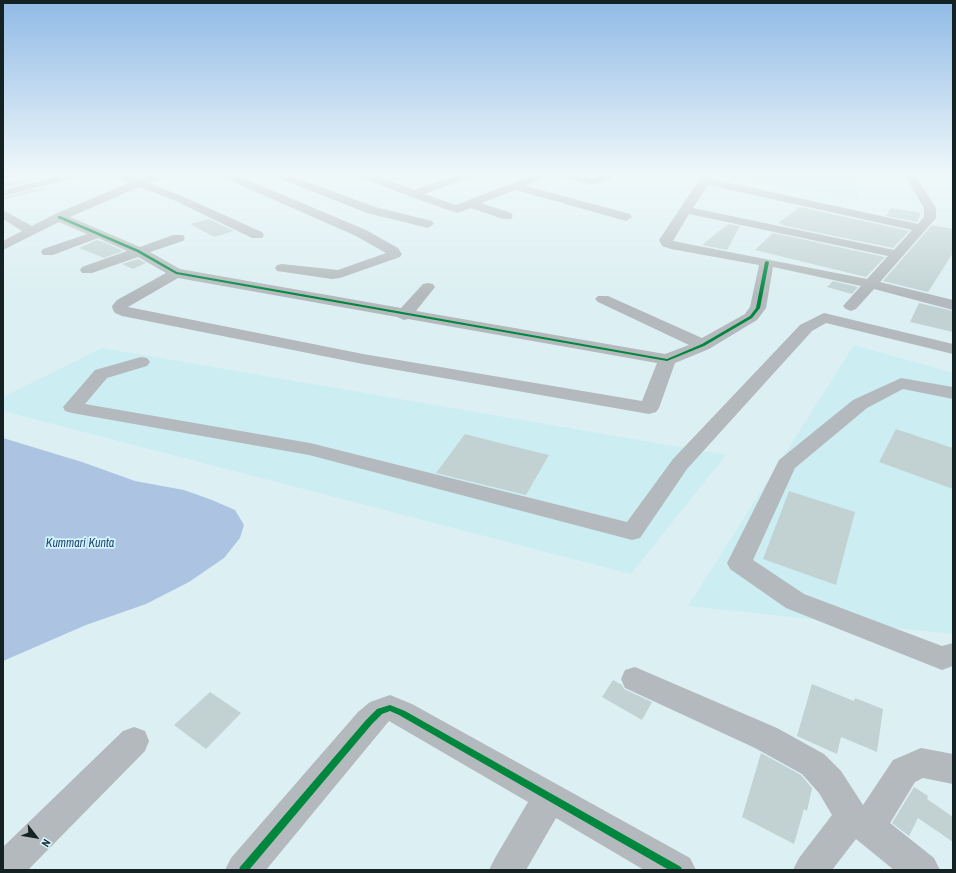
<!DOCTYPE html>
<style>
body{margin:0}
#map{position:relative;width:956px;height:873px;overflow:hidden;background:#dceff2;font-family:"Archivo Narrow",sans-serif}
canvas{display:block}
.frame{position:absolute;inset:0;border:4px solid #142224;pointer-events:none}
.north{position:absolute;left:16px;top:817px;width:40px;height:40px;-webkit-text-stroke:3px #d2f6fc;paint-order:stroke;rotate:121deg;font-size:11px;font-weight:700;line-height:16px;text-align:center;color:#142224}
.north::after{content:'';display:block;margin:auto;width:14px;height:18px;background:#142224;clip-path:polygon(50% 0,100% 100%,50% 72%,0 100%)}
</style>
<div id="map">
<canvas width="956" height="873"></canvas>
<div class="frame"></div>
<div class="north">N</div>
</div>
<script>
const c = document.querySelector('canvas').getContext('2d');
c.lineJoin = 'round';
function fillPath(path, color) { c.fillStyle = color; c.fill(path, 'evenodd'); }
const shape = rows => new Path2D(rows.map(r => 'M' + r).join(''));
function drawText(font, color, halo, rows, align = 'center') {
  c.font = font + ' "Archivo Narrow",sans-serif'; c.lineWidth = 3.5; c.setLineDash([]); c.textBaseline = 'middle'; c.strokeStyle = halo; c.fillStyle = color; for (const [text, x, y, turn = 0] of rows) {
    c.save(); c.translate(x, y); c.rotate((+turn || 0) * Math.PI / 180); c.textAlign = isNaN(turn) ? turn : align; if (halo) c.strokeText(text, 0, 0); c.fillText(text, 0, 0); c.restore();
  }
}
const built = shape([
 [718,174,854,174,858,199,717,176],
 [854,345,953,373,953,634,688,606],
 [102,348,726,455,631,574,3,411,3,397]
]);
const water = shape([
 [3,438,82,462,135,481,184,490,212,500,235,510,244,525,240,538,224,558,189,582,146,604,86,625,3,661]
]);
const building = shape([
 [21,179,28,182,3,188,3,183],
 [40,188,43,190,3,200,3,197],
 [800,207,909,231,893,248,781,225,783,224,778,223],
 [891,208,921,213,917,222,886,216],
 [209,219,234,231,214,237,190,224],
 [728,224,740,226,727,250,702,245],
 [932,225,953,229,953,253,928,292,883,281],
 [773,233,885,257,866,277,755,250],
 [97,240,106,243,123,251,104,258,79,248],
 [138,259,146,263,133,269,122,264],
 [833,281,858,287,852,294,827,287],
 [919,303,953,311,953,332,910,322],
 [896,429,953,448,953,489,879,462],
 [465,434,504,444,549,455,526,495,436,473],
 [789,491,855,512,836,585,763,559],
 [613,680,622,685,624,689,652,702,642,720,602,697],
 [812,684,854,701,855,698,883,709,877,752,841,737,837,754,797,736],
 [210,692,241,713,206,749,174,725],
 [761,753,801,775,812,788,807,811,804,809,794,844,742,817],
 [914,787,928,796,927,799,953,817,953,842,918,818,909,836,892,823]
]);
const minor = shape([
 [3,174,12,174,11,176,3,178,3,174],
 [68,174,85,174,84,176,3,196,3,190,68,174],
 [111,174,125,174,139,179,155,174,170,174,169,176,149,183,184,197,262,232,264,235,262,238,252,238,176,201,139,187,70,217,140,247,173,235,183,235,185,238,183,241,150,252,180,269,401,308,423,284,428,283,433,284,435,287,416,311,665,354,689,345,598,302,595,299,598,296,608,296,702,338,745,314,750,307,759,265,671,249,662,246,659,240,703,174,713,174,711,179,918,224,924,217,924,208,904,174,914,174,936,208,936,218,880,282,953,300,953,310,874,289,856,309,851,311,846,309,843,306,861,286,773,267,766,308,757,320,709,349,675,363,659,408,656,412,649,414,363,364,122,316,115,313,113,310,112,306,117,300,166,273,138,257,92,273,82,273,80,270,82,267,127,251,98,238,53,255,43,255,41,252,43,249,87,234,59,222,3,250,3,241,22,231,3,219,3,210,32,226,55,214,129,183,112,176,111,174],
 [708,185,912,230,894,250,693,208,708,185],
 [689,214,888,256,867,279,673,241,689,214],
 [178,278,397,317,404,320,408,319,657,363,642,401,363,354,128,307,178,278],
 [219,174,233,174,366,230,398,248,402,254,400,257,340,278,332,279,277,271,275,268,277,265,282,264,338,270,386,253,356,236,220,176,219,174],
 [272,174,286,174,375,207,432,221,434,224,428,228,367,213,273,176,272,174],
 [357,174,371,174,414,190,460,174,475,174,474,176,424,194,456,205,536,174,550,174,549,176,526,186,630,214,632,217,626,221,516,190,481,203,511,213,513,216,511,219,503,219,471,208,457,213,409,196,358,176,357,174],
 [555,174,572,174,592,179,604,174,615,174,609,180,592,185,556,176,555,174],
 [824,313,953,344,953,354,826,323,812,331,687,469,640,538,632,540,309,455,72,413,65,411,63,407,95,370,141,357,147,358,150,362,147,366,107,378,85,404,310,443,627,522,673,459,800,325,824,313],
 [901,378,953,387,953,399,903,389,867,408,795,468,753,560,804,594,942,646,953,643,953,666,942,670,786,608,730,569,727,563,779,460,853,400,901,378],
 [635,667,777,728,824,754,841,771,863,805,893,760,921,748,953,754,953,784,923,778,915,782,890,823,934,858,940,870,894,870,856,839,832,870,793,870,799,858,832,815,819,793,802,774,755,748,625,688,621,679,625,670,635,667],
 [390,695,412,704,690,858,696,870,644,870,556,818,526,870,489,870,495,858,528,802,389,721,266,870,225,870,231,858,358,712,370,702,390,695],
 [134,727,145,731,149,741,145,751,28,870,3,870,3,847,123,731,134,727]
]);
const cycleway = shape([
 [58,216,60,216,139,250,177,272,667,359,702,344,750,316,756,308,765,262,767,261,769,262,760,308,752,318,704,346,667,361,176,274,137,252,58,218,58,216],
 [390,705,405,711,681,867,682,870,669,870,399,715,390,711,382,714,372,724,249,870,239,870,240,867,366,720,377,709,390,705]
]);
const waterNames = [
 ["Kummari Kunta",80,544]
];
fillPath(built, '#cceef3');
fillPath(water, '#acc4e2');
fillPath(building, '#c2d2d2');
fillPath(minor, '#b3b9bc');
fillPath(cycleway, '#00873e');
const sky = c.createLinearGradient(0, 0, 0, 296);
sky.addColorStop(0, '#90bae6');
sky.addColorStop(0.59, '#eff8f9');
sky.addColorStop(1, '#eff8f900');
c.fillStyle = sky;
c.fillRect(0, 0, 956, 296);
drawText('italic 12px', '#224275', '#d2f6fc', waterNames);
</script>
